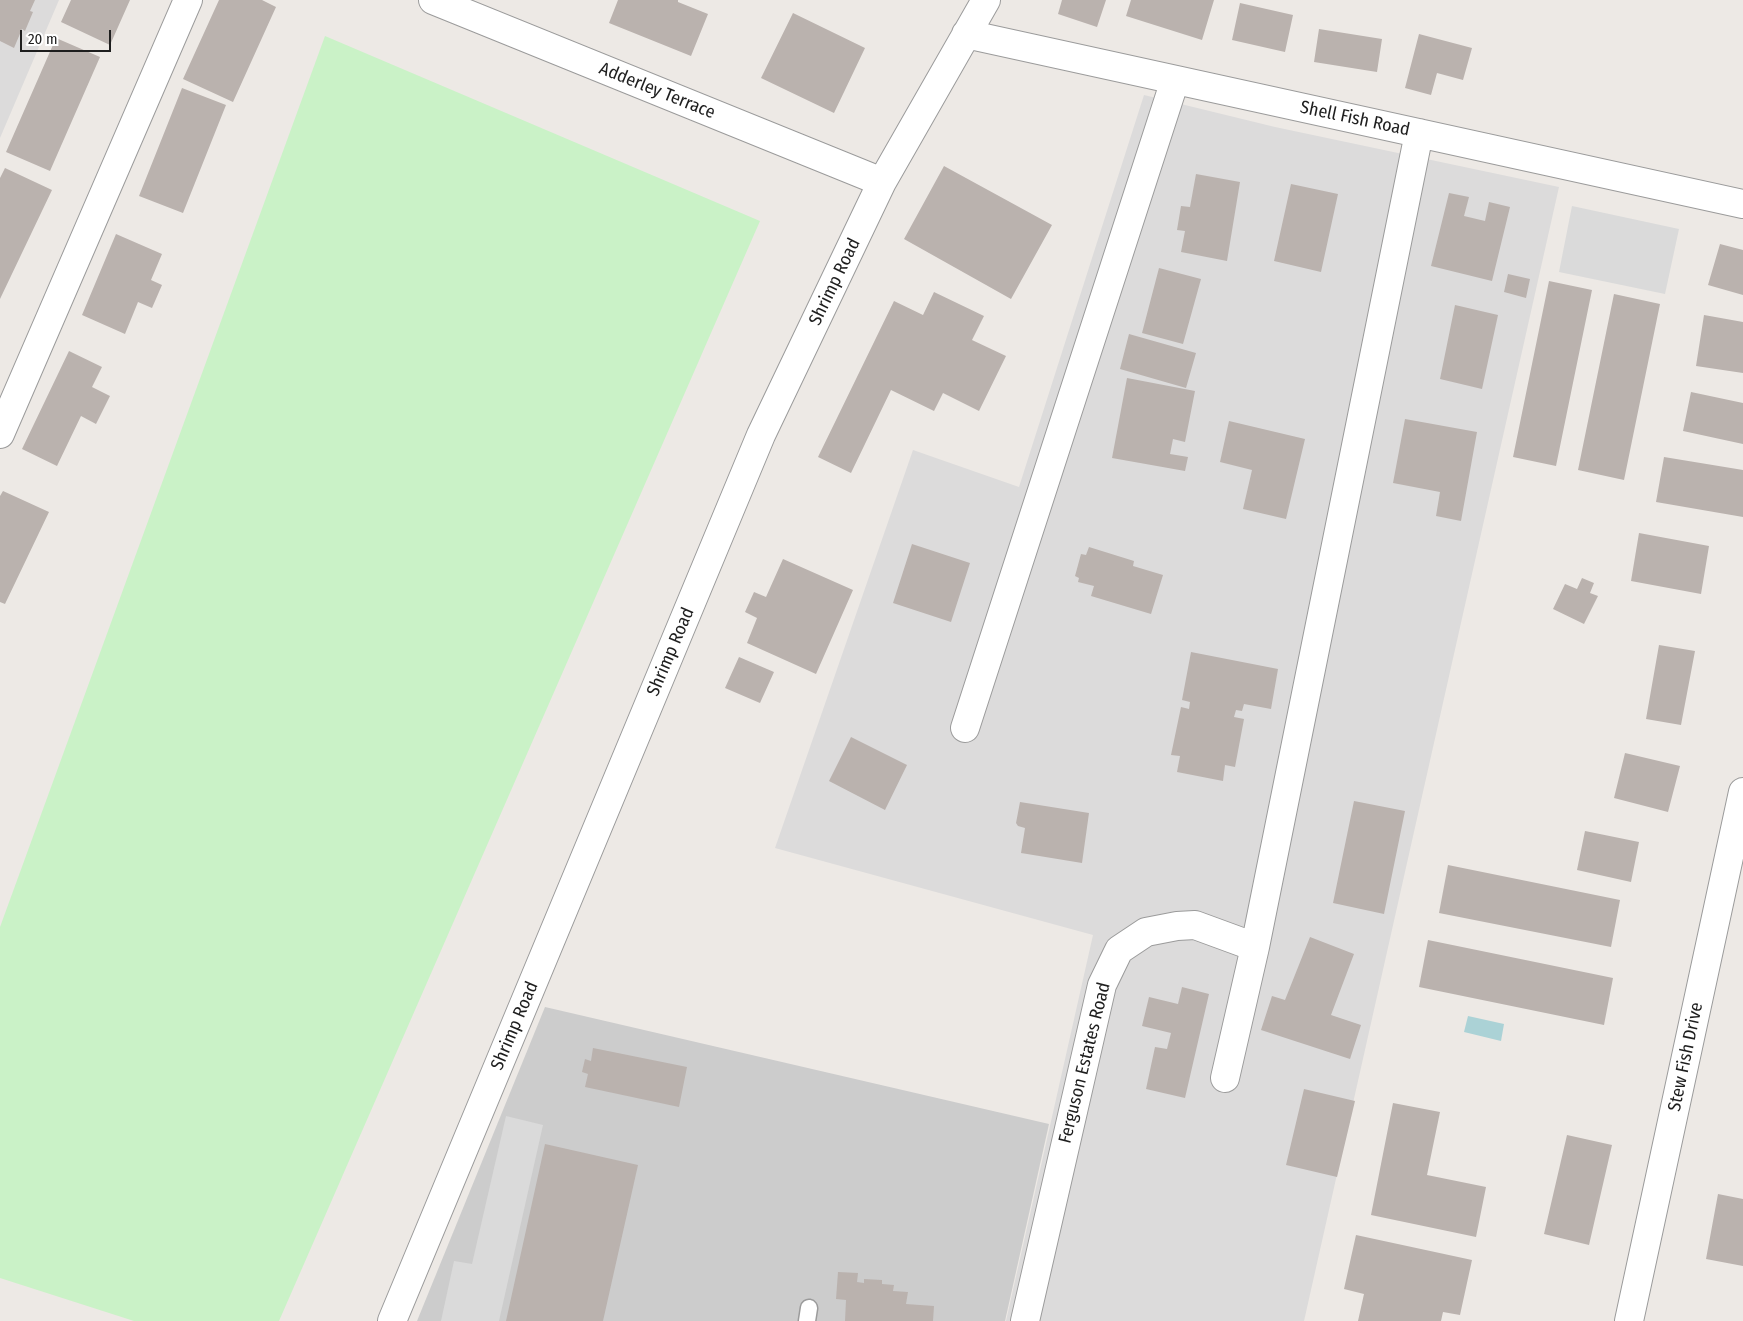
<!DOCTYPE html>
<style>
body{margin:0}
#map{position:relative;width:1743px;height:1321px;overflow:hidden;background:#ede9e5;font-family:"Fira Sans Condensed",sans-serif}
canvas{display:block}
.scale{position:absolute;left:20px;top:30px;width:91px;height:22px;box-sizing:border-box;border:2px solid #1e1e1e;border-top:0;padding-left:6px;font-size:15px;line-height:18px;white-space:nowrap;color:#1e1e1e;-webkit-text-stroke:4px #fff;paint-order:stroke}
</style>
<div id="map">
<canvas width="1743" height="1321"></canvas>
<div class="scale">20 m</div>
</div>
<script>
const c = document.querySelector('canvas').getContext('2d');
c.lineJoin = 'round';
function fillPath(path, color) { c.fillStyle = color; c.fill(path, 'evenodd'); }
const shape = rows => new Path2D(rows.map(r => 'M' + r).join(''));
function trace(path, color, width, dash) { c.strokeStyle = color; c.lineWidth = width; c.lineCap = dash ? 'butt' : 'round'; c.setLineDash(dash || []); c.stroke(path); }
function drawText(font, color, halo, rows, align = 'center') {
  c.font = font + ' "Fira Sans Condensed",sans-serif'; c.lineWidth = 4; c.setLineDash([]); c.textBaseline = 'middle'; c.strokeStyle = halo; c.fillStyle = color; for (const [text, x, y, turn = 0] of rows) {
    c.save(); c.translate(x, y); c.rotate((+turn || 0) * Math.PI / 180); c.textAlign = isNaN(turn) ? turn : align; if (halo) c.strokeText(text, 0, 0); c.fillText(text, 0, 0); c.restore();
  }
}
const residential = shape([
 [0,0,59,0,0,138],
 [1144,95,1275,127,1559,187,1304,1321,1006,1321,1093,935,775,848,913,450,1019,487]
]);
const religious = shape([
 [545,1007,1049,1124,1005,1321,417,1321]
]);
const park = shape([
 [325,36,760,221,279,1321,134,1321,0,1278,0,927]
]);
const parking = shape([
 [1572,206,1679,229,1665,294,1559,272],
 [506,1116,543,1125,499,1321,441,1321,454,1261,472,1264]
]);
const water = shape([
 [1468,1016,1504,1024,1501,1041,1464,1032]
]);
const building = shape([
 [0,0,35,0,30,11,33,12,25,31,22,29,14,48,0,41],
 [71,0,130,0,110,45,61,22],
 [219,0,262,0,276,7,233,102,183,79],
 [618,0,678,0,678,2,708,14,691,56,609,23],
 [1062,0,1106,0,1097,27,1058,14],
 [1131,0,1214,0,1202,40,1126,16],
 [1240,3,1293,15,1285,52,1232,40],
 [793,13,865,48,834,113,761,78],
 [1319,29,1382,39,1377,72,1314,62],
 [1419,34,1472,48,1463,80,1437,73,1431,95,1405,88],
 [56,38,100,57,50,171,6,152],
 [182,88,226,105,183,213,139,196],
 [944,166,1052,225,1011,299,904,239],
 [5,168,52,190,0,299,0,178],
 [1196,174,1240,182,1227,261,1181,252,1185,231,1177,230,1181,206,1190,207],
 [1291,184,1338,194,1321,272,1274,261],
 [1449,193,1469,197,1464,216,1485,221,1489,202,1510,207,1492,281,1431,266],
 [116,234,162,254,151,280,162,285,152,308,138,302,125,334,82,315],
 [1720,244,1743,250,1743,295,1708,285],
 [1159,268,1201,279,1183,344,1142,333],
 [1508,274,1530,279,1526,298,1504,292],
 [1549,281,1592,290,1556,466,1513,457],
 [934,292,984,316,972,340,1006,356,979,411,943,393,934,411,891,390,851,473,818,457,894,301,923,315],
 [1614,294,1660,304,1624,480,1578,470],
 [1455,305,1498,315,1482,389,1440,379],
 [1704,315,1743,322,1743,373,1696,366],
 [1129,334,1196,353,1186,388,1120,369],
 [69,351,102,367,92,387,110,396,96,424,81,416,57,466,22,449],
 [1127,378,1195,391,1185,442,1173,439,1170,454,1188,457,1185,471,1112,458],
 [1691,392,1743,403,1743,444,1683,431],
 [1405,419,1477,432,1461,521,1436,516,1440,492,1393,483],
 [1229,421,1305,439,1286,519,1243,509,1252,470,1220,462],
 [1664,457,1743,470,1743,517,1656,502],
 [3,491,49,512,5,604,0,602,0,496],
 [1639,533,1709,546,1701,594,1631,581],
 [912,544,970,563,951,622,893,603],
 [1089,547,1134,561,1133,566,1163,575,1151,614,1091,596,1094,586,1078,582,1079,578,1075,576,1081,554,1086,555],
 [783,559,853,590,816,674,747,643,757,618,745,612,754,592,766,597],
 [1582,578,1594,583,1590,593,1598,596,1584,624,1553,609,1565,584,1577,589],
 [1659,645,1695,651,1681,725,1646,719],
 [1191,652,1278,669,1271,709,1244,704,1242,711,1236,710,1234,717,1244,719,1235,767,1225,765,1223,781,1177,772,1180,756,1171,755,1181,707,1189,709,1190,702,1182,700],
 [739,657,774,672,760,703,725,688],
 [851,737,907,765,885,810,829,781],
 [1625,753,1680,766,1668,812,1614,798],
 [1354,801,1405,811,1384,914,1333,903],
 [1020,802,1089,813,1082,863,1021,853,1025,828,1018,826,1016,823],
 [1585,831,1639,842,1631,882,1577,870],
 [1448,865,1620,900,1611,947,1439,913],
 [1310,937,1354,954,1331,1015,1361,1025,1350,1059,1261,1030,1272,996,1285,1000],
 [1428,940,1613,978,1604,1025,1419,987],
 [1182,987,1209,994,1185,1098,1146,1089,1155,1047,1167,1049,1171,1033,1142,1026,1149,997,1178,1004],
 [593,1048,687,1067,679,1107,585,1087,588,1074,582,1072,585,1059,591,1061],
 [1304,1089,1355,1101,1337,1177,1286,1165],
 [1393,1103,1440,1112,1427,1175,1486,1187,1476,1237,1371,1215],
 [1567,1135,1612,1145,1589,1245,1544,1234],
 [545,1144,638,1165,603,1321,506,1321],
 [1718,1194,1743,1199,1743,1266,1706,1259],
 [1356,1235,1472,1260,1460,1315,1443,1312,1441,1321,1358,1321,1364,1294,1344,1289],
 [838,1272,858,1273,857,1282,864,1283,864,1279,882,1280,882,1284,894,1285,893,1291,908,1292,906,1304,934,1306,933,1321,845,1321,846,1300,836,1299]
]);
const lane = shape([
 [807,1321,809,1308]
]);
const street = shape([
 [433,0,882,182],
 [966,34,1743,204],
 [0,434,188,0],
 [965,728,1175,80],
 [1225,1078,1255,947,1419,133],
 [392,1321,761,435,882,182,986,0],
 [1025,1321,1102,985,1119,950,1146,932,1177,926,1195,925,1255,947],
 [1629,1321,1743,792]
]);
const streetNames = [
 ["Adderley Terrace",657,91,22],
 ["Shell Fish Road",1355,119,12],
 ["Shrimp Road",835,282,-64],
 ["Shrimp Road",671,652,-67],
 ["Shrimp Road",515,1026,-67],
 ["Stew Fish Drive",1686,1057,-78],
 ["Ferguson Estates Road",1085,1063,-76]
];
fillPath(residential, '#dcdbdb');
fillPath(religious, '#ccc');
fillPath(park, '#caf2c7');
fillPath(parking, '#dadada');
fillPath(water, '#abd2d6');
fillPath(building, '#bab2ae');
trace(lane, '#9b9b9b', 19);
trace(street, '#9b9b9b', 30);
trace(lane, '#fff', 16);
trace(street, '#fff', 28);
drawText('18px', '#1e1e1e', '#fff', streetNames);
</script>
